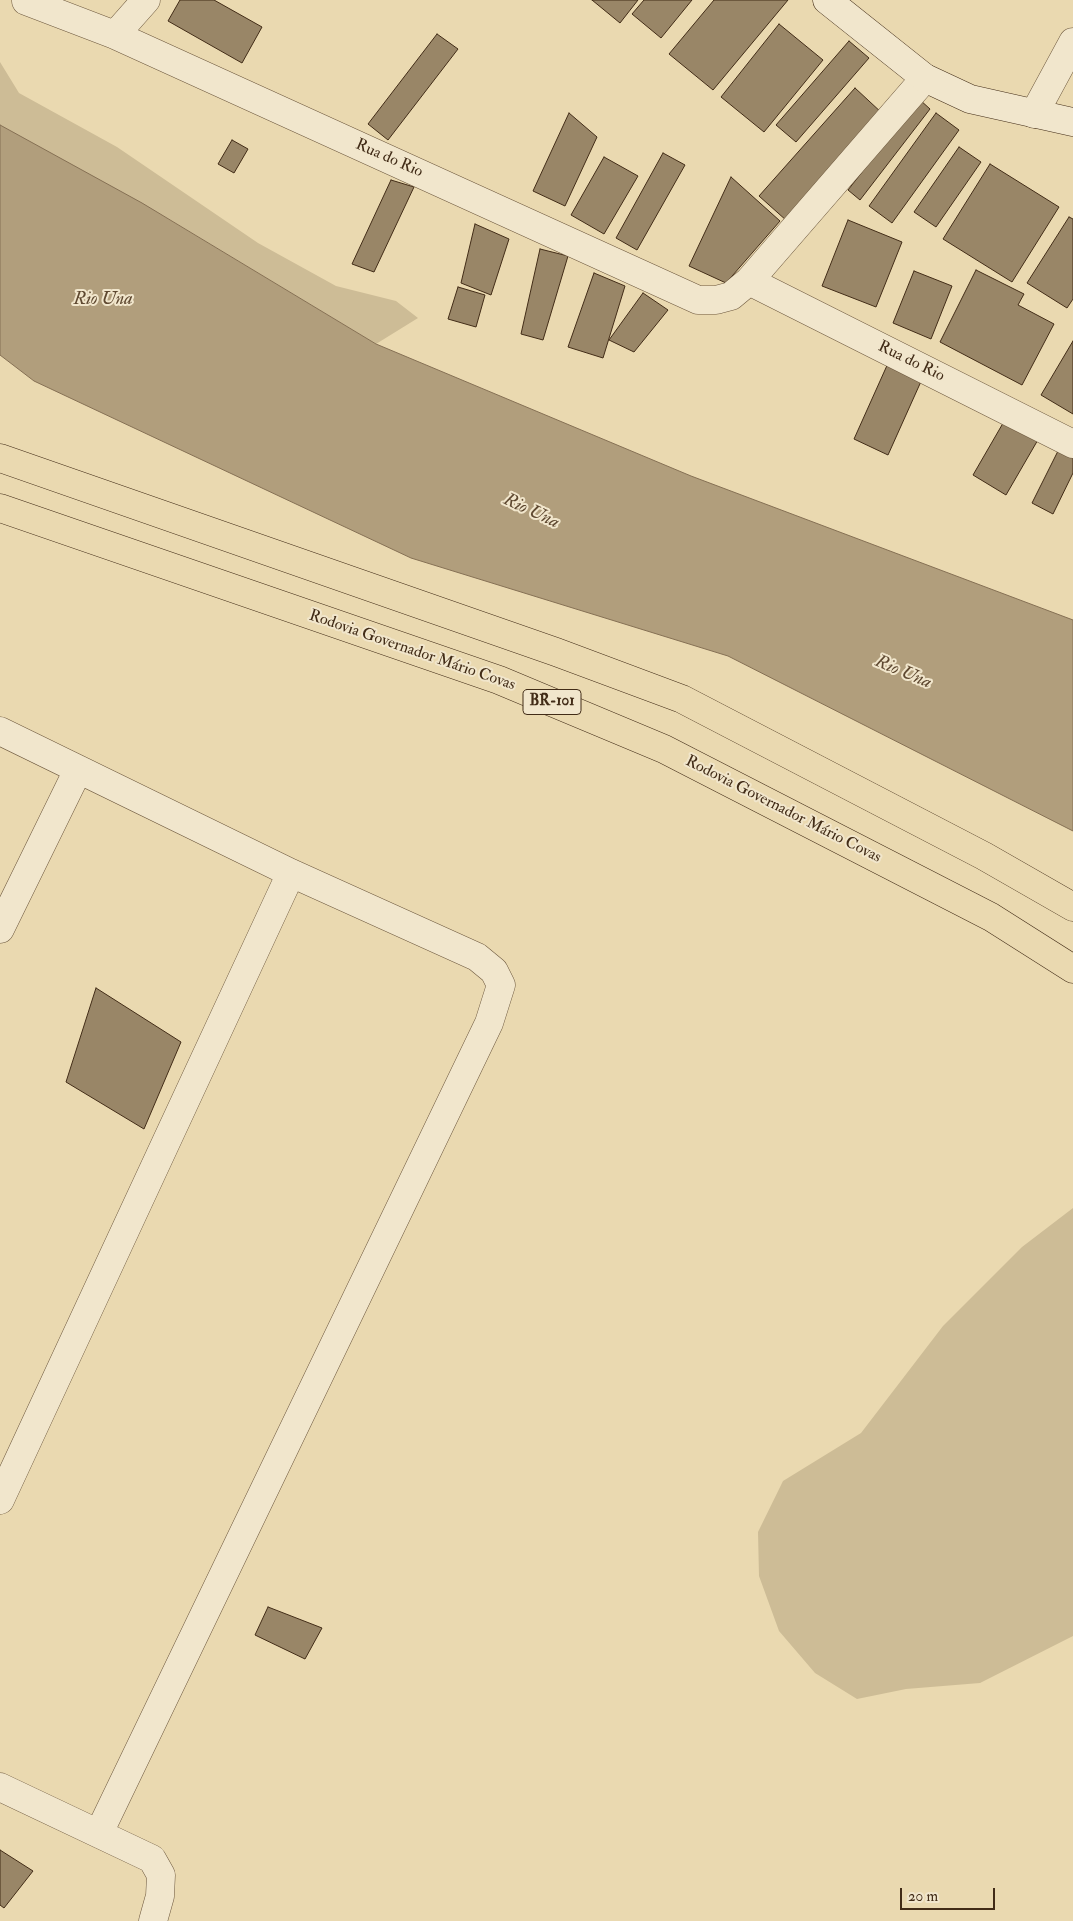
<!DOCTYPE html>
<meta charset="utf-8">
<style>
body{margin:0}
#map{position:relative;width:1073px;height:1921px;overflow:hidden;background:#ead9b0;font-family:"IM FELL Double Pica",serif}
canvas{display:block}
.scale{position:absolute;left:900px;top:1888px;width:95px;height:22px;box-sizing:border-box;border:2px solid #422c17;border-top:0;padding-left:6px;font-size:15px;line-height:18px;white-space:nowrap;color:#422c17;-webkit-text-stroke:4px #f1e6cc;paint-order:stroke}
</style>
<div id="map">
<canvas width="1073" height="1921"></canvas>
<div class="scale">20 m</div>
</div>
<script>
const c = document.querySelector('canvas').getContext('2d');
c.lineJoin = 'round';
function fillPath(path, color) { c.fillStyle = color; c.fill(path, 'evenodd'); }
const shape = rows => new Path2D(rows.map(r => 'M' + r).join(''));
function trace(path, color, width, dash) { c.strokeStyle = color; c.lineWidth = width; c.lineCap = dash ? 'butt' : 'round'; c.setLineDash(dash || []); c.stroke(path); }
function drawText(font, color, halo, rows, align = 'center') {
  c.font = font + ' "IM FELL Double Pica",serif'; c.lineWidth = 4; c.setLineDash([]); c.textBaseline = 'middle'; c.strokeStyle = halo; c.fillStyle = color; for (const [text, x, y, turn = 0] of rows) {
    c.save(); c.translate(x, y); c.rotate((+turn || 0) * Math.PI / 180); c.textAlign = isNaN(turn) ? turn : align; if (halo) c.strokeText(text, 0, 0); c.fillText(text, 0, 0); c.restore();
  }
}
const green = shape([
 [0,62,19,93,117,147,258,243,336,286,396,301,418,318,376,344,169,219,0,127],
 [1073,1208,1073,1636,980,1683,906,1689,857,1699,815,1673,779,1631,759,1576,758,1532,783,1481,861,1433,943,1326,1022,1247]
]);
const water = shape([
 [0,125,142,203,376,344,691,476,1073,620,1073,831,728,656,411,558,34,381,0,355,0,125]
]);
const building = shape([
 [180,0,214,0,262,27,242,63,168,21,180,0],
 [592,0,638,0,620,23,592,0],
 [644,0,692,0,661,38,632,14,644,0],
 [714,0,788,0,713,90,669,54,714,0],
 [779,24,823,60,764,132,721,97,779,24],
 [437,34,458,49,388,140,368,124,437,34],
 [849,41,869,58,796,142,776,125,849,41],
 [855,88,883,114,787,221,759,196,855,88],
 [919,99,930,109,860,200,848,190,919,99],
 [569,113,597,137,565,206,533,191,569,113],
 [936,113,959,130,892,223,869,206,936,113],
 [232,140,248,149,234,173,218,164,232,140],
 [959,147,981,162,936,227,914,212,959,147],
 [663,153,685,165,637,250,616,238,663,153],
 [604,157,638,176,604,234,571,215,604,157],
 [990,164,1059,207,1012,282,943,239,990,164],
 [731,177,780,221,726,283,689,266,731,177],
 [391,180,414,187,374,272,352,264,391,180],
 [1069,217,1073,219,1073,299,1067,308,1027,283,1069,217],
 [848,220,902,242,876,307,822,286,848,220],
 [475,224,509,239,491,295,461,283,475,224],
 [540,249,568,256,543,340,521,334,540,249],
 [976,270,1024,294,1018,305,1054,324,1022,385,940,342,976,270],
 [914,271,952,286,931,339,893,323,914,271],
 [594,273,625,286,603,358,568,347,594,273],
 [458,287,485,295,476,327,448,319,458,287],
 [643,293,668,310,634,352,609,340,643,293],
 [1073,341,1073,414,1041,395,1073,341],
 [889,361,923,377,888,455,854,439,889,361],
 [1006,418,1039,438,1006,495,973,475,1006,418],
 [1060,447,1073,453,1073,473,1053,514,1032,503,1060,447],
 [96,988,181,1042,144,1129,66,1082,96,988],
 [268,1607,322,1628,305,1659,255,1635,268,1607],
 [0,1850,33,1871,4,1908,0,1905,0,1850]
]);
const street = shape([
 [26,1,115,35,698,300,716,300,731,296,749,281,925,78],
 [115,35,146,0],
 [1034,114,1073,42],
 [749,281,1073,444],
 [0,731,291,873,477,957,494,971,501,985,489,1023,99,1833],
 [0,929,78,770],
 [0,1500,291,873],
 [0,1787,152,1859,161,1875,160,1896,153,1921]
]);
const secondary = shape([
 [827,0,925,78,970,99,1073,122]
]);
const highway = shape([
 [0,458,556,652,682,699,984,856,1073,907],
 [0,508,499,680,664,749,991,917,1073,969]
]);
const shields = [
 [552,702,58]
];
const shieldNames = [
 ["BR-101",552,702]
];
const streetNames = [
 ["Rua do Rio",389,159,24],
 ["Rua do Rio",911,362,26],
 ["Rodovia Governador Mário Covas",412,651,19],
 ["Rodovia Governador Mário Covas",783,810,27]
];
const waterNames = [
 ["Rio Una",103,300],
 ["Rio Una",531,512,25],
 ["Rio Una",903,673,23]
];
fillPath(green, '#cdbc96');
fillPath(water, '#b19e7c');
trace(water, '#857054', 1);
fillPath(building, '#998667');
trace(building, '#422c17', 1);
trace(street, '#6c573d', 29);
trace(secondary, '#422c17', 29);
trace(highway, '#422c17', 29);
trace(street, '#f1e6cc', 28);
trace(secondary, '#f1e6cc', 28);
trace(highway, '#ead9b0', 28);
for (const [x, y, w] of shields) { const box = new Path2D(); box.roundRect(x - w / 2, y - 12.5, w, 25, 4); c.fillStyle = '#f1e6cc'; c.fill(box); trace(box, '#422c17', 1); }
drawText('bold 15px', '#422c17', null, shieldNames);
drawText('16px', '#422c17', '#f1e6cc', streetNames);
drawText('italic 18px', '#5e4830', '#f1e6cc', waterNames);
</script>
